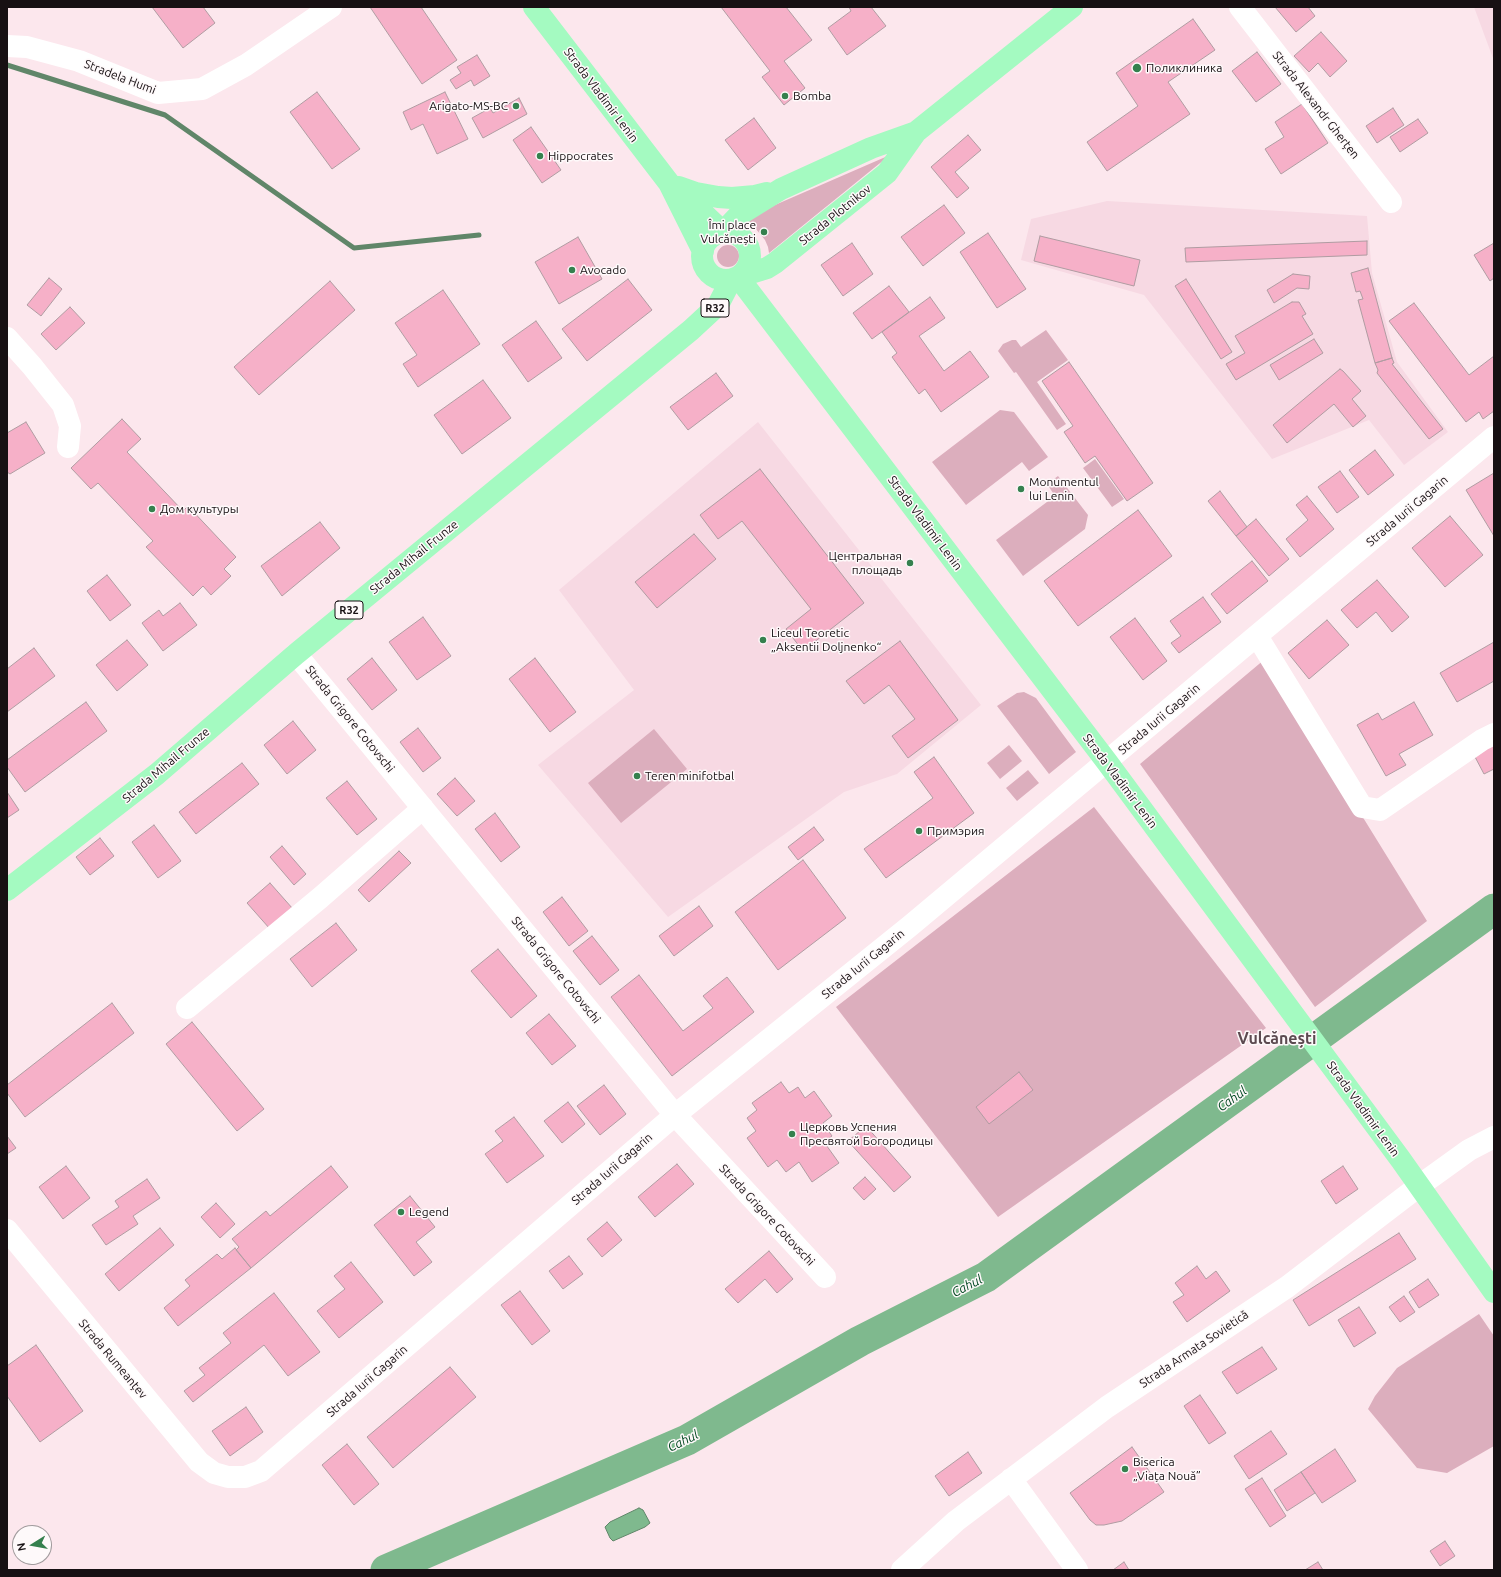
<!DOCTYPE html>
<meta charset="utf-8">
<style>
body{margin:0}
#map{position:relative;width:1501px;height:1577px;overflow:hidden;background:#fce7ed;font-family:Ubuntu,sans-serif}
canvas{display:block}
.frame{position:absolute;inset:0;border:8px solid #171013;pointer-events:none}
.north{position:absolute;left:12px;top:1525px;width:40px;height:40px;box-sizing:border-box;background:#fef9fa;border:1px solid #a29c9e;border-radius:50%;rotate:259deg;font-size:11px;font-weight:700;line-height:16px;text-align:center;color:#171013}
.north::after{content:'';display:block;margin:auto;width:14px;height:18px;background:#35804e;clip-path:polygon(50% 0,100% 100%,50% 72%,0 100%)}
</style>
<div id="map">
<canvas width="1501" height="1577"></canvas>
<div class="frame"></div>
<div class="north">N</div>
</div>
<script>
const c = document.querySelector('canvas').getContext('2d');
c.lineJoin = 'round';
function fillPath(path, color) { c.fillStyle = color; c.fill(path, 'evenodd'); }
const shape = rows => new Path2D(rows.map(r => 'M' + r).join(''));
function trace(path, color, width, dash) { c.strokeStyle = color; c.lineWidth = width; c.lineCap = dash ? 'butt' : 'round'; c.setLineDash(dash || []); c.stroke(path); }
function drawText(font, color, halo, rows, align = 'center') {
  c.font = font + ' Ubuntu,sans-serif'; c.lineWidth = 3; c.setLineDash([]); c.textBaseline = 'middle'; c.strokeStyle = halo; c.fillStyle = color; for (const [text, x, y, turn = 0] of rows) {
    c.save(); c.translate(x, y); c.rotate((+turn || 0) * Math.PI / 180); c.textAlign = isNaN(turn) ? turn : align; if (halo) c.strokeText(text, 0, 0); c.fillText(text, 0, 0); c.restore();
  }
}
const built = shape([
 [1474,7,1494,7,1494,61],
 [1107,201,1367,216,1372,273,1397,362,1448,432,1404,465,1369,420,1272,459,1144,295,1021,260,1031,219],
 [758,422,981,705,897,774,844,792,668,917,538,765,634,690,559,590]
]);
const green = shape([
 [890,155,769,253,768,247,765,240,751,223,745,218],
 '717 256a11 11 0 1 1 22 0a11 11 0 1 1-22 0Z',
 [1046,330,1068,360,1037,382,1066,424,1057,430,1016,372,1014,373,998,351,1003,344,1012,340,1016,340,1021,347],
 [1000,410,1014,412,1048,457,1029,471,1022,462,966,505,932,462],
 [1095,459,1124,499,1112,507,1083,468],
 [1058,476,1088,515,1085,529,1023,576,996,540,1055,496,1047,484],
 [1265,659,1427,921,1315,1007,1140,764],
 [1024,692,1036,698,1076,752,1049,774,997,706,1017,693],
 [654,729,687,769,621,823,588,783],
 [1009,745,1022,761,1000,779,987,763],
 [1028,770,1039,783,1017,801,1006,788],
 [1094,807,1266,1028,998,1217,836,1007],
 [1479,1314,1494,1336,1494,1446,1447,1473,1417,1468,1368,1409,1375,1396,1397,1368]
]);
const water = shape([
 [639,1508,643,1510,650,1523,645,1527,613,1541,610,1538,605,1527,610,1522,639,1508]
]);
const stream = shape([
 [7,65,165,115,354,248,479,235]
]);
const river = shape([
 [386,1570,687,1440,860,1341,986,1277,1494,909]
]);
const building = shape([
 [152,7,203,7,215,23,183,48,152,7],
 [370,7,421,7,457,60,422,84,370,7],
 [721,7,786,7,812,40,784,61,805,88,784,105,762,77,770,71,721,7],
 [849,7,871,7,886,26,847,55,828,28,851,11,849,7],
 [1275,7,1308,7,1315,16,1296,32,1275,7],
 [1193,19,1215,50,1168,82,1190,114,1107,171,1087,142,1138,106,1116,73,1193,19],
 [1321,32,1347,61,1330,77,1318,63,1309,72,1294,56,1321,32],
 [1257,52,1281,84,1256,102,1232,71,1257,52],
 [477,55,490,76,474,86,471,80,456,89,450,80,461,73,457,67,477,55],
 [317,92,360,149,332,169,290,112,317,92],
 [445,92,468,139,437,154,423,124,411,130,403,112,445,92],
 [519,98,527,114,483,138,472,118,490,108,493,113,519,98],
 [1302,104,1328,143,1281,174,1265,149,1284,137,1275,122,1302,104],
 [1393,108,1404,125,1377,143,1366,126,1393,108],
 [754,118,776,148,748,170,725,140,754,118],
 [1418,119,1428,133,1400,152,1390,137,1418,119],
 [531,127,561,170,542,183,513,140,531,127],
 [968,135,981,150,955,172,969,188,957,198,931,167,968,135],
 [944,205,965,233,923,266,901,237,944,205],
 [988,233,1026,289,997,308,960,252,988,233],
 [1040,236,1140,260,1134,286,1034,261,1040,236],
 [578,237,602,279,559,304,535,262,578,237],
 [1367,241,1367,255,1186,262,1185,248,1367,241],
 [852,243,873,274,843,296,821,265,852,243],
 [1494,243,1494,278,1490,281,1474,255,1494,243],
 [1368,268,1392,358,1375,363,1358,300,1363,299,1360,291,1356,292,1351,273,1368,268],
 [1293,274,1310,276,1309,289,1297,288,1274,303,1267,290,1293,274],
 [49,278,62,289,41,316,27,305,49,278],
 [628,279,652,310,587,361,562,329,628,279],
 [1186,279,1232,352,1221,359,1175,286,1186,279],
 [330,281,355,310,259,395,234,367,330,281],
 [889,286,909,312,872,339,853,313,889,286],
 [443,290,480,344,418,387,403,364,417,355,395,323,443,290],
 [930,297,945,318,919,336,944,371,970,351,989,377,941,412,925,389,919,394,892,357,897,353,882,332,930,297],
 [1292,302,1299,302,1306,314,1302,316,1313,334,1236,380,1226,364,1245,353,1235,336,1292,302],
 [1414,303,1469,375,1494,356,1494,411,1483,419,1479,412,1466,422,1389,321,1414,303],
 [70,307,85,323,56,350,41,334,70,307],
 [536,321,562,358,528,382,502,345,536,321],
 [1314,339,1323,353,1279,380,1270,365,1314,339],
 [1392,358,1394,363,1392,364,1443,429,1429,439,1377,373,1378,370,1375,363,1392,358],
 [1069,362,1153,483,1127,501,1095,456,1085,463,1064,432,1073,426,1042,381,1069,362],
 [1340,369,1343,371,1361,391,1352,399,1366,416,1353,427,1334,404,1287,443,1273,425,1340,369],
 [716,373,733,396,688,430,670,407,716,373],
 [483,380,511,418,462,454,434,415,483,380],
 [122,419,141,439,127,452,183,511,188,506,236,557,224,569,231,576,211,595,203,586,193,596,146,547,153,541,98,483,91,489,71,468,122,419],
 [26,422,45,453,10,474,7,472,7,433,26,422],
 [1375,450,1394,475,1368,495,1349,470,1375,450],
 [760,469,864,603,803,651,786,629,811,609,742,521,718,539,700,515,760,469],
 [1340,471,1359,497,1337,513,1318,487,1340,471],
 [1494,473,1494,536,1466,490,1494,473],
 [1220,491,1247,527,1236,536,1208,501,1220,491],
 [1307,496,1334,529,1300,557,1286,539,1308,520,1296,505,1307,496],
 [1138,510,1172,556,1078,626,1044,581,1138,510],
 [1450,516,1483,555,1445,587,1412,548,1450,516],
 [1256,519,1289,559,1269,576,1236,536,1256,519],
 [320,522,340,548,282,596,261,566,320,522],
 [694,534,716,559,657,608,635,582,694,534],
 [1252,561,1268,581,1227,614,1211,594,1252,561],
 [107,575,131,605,110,621,87,591,107,575],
 [1377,580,1409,617,1392,632,1376,612,1357,628,1341,610,1377,580],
 [1203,597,1221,622,1179,653,1171,643,1181,636,1170,621,1203,597],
 [180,603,197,625,163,651,142,623,159,610,163,616,180,603],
 [423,617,451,656,417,680,389,642,423,617],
 [1135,618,1167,661,1143,680,1110,637,1135,618],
 [1327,620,1349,645,1309,679,1288,653,1327,620],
 [127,640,148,665,117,691,96,665,127,640],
 [900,641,958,720,908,758,892,736,915,719,889,685,864,704,846,681,900,641],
 [1494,642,1494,681,1457,702,1440,673,1494,642],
 [34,648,55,676,7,712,7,669,34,648],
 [372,658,397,690,372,710,347,679,372,658],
 [535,658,576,712,550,732,509,679,535,658],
 [86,702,107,731,25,792,7,767,7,760,86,702],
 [1414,702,1433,735,1399,754,1406,765,1386,776,1357,725,1378,713,1382,720,1414,702],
 [293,721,316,750,287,774,264,745,293,721],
 [418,728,441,758,423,772,400,742,418,728],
 [1494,745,1494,769,1484,774,1474,755,1494,745],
 [934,757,974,813,886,878,864,849,933,798,914,772,934,757],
 [242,763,259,784,196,834,179,812,242,763],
 [455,778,475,801,457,816,437,794,455,778],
 [347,781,377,819,357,835,326,798,347,781],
 [7,792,19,810,7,818,7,792],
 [495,813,520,847,501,862,475,829,495,813],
 [154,825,181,861,158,878,132,842,154,825],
 [814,827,824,840,798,860,788,847,814,827],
 [100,838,114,856,90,875,76,857,100,838],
 [282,846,306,874,294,885,270,857,282,846],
 [399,851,411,863,369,902,358,890,399,851],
 [803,860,846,918,778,970,735,912,803,860],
 [270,883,293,909,270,929,247,903,270,883],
 [562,897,588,931,569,946,543,912,562,897],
 [699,906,713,926,674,956,659,936,699,906],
 [336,923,357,950,312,987,290,959,336,923],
 [592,936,619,970,600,985,573,951,592,936],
 [498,949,537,996,511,1018,471,971,498,949],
 [639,975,683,1031,713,1008,703,996,727,977,754,1012,672,1076,611,997,639,975],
 [112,1003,134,1033,25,1117,7,1093,7,1085,112,1003],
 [549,1014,576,1046,552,1065,526,1033,549,1014],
 [192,1022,264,1109,237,1131,166,1044,192,1022],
 [1019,1072,1033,1090,989,1124,976,1107,1019,1072],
 [781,1082,789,1093,798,1087,805,1098,814,1091,832,1116,823,1123,832,1136,824,1142,839,1163,812,1182,799,1162,786,1172,777,1160,768,1167,747,1138,756,1131,747,1118,757,1110,752,1103,781,1082],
 [604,1085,626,1114,600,1135,577,1106,604,1085],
 [568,1102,585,1124,562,1143,544,1121,568,1102],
 [514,1117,544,1156,507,1183,485,1154,503,1141,495,1131,514,1117],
 [866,1126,911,1177,894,1192,848,1141,866,1126],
 [7,1136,16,1148,7,1154,7,1136],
 [677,1164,694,1184,655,1217,638,1197,677,1164],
 [66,1166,90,1198,63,1219,39,1187,66,1166],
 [331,1166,348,1187,251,1268,236,1250,239,1247,232,1239,266,1211,270,1216,331,1166],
 [1343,1166,1358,1189,1336,1204,1321,1181,1343,1166],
 [865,1177,876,1189,864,1200,853,1188,865,1177],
 [147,1179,160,1198,133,1216,138,1224,106,1245,92,1225,119,1207,115,1201,147,1179],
 [410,1196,435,1227,416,1242,432,1262,414,1276,374,1225,410,1196],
 [216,1203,235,1224,220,1238,201,1217,216,1203],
 [607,1222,622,1240,602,1257,587,1239,607,1222],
 [160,1228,174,1245,119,1291,105,1274,160,1228],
 [1399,1233,1416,1259,1309,1326,1293,1300,1399,1233],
 [235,1248,251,1268,178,1326,164,1308,190,1286,185,1280,217,1254,222,1259,235,1248],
 [769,1251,793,1279,777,1293,765,1279,738,1303,725,1289,769,1251],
 [569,1256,583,1274,563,1289,549,1271,569,1256],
 [351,1262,383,1302,339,1338,317,1311,345,1289,334,1276,351,1262],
 [1197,1266,1206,1279,1216,1271,1230,1291,1187,1322,1173,1302,1184,1295,1175,1283,1197,1266],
 [1428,1279,1439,1295,1419,1308,1409,1292,1428,1279],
 [520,1291,550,1331,532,1345,501,1305,520,1291],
 [274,1293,320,1352,288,1376,264,1345,193,1402,184,1391,205,1375,199,1368,231,1343,223,1333,274,1293],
 [1404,1296,1415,1312,1400,1322,1389,1307,1404,1296],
 [1359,1307,1376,1333,1354,1347,1338,1320,1359,1307],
 [36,1345,83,1411,40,1442,7,1396,7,1366,36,1345],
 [1262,1347,1277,1369,1237,1394,1222,1372,1262,1347],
 [450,1367,476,1397,393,1468,367,1437,450,1367],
 [1200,1395,1226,1433,1209,1444,1184,1406,1200,1395],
 [246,1407,263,1432,230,1456,212,1431,246,1407],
 [1271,1431,1287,1454,1249,1479,1234,1456,1271,1431],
 [347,1444,379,1484,354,1505,322,1465,347,1444],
 [1132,1447,1164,1492,1122,1521,1104,1525,1096,1525,1090,1520,1070,1493,1132,1447],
 [1335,1449,1356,1481,1322,1503,1301,1472,1335,1449],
 [968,1452,982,1473,949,1496,935,1476,968,1452],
 [1301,1472,1315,1493,1287,1511,1274,1490,1301,1472],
 [1262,1478,1286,1516,1270,1527,1245,1489,1262,1478],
 [1445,1541,1455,1556,1440,1566,1430,1551,1445,1541],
 [1124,1562,1129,1570,1113,1570,1124,1562],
 [1318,1562,1323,1570,1305,1570,1318,1562]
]);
const minor = shape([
 [1240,7,1391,202],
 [7,46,27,47,79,61,158,93,202,89,246,65,331,7],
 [7,338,32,366,63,405,70,426,68,447],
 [1257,636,1362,807,1380,810,1482,740,1494,734],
 [296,654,675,1115,825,1277],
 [187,1008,320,898,423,808],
 [7,1230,199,1462,214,1473,228,1477,245,1477,261,1471,675,1115,910,926,1494,437],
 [1011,1479,1077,1570],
 [902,1570,956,1521,1107,1407,1287,1287,1419,1186,1469,1150,1494,1137]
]);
const major = shape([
 [534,7,669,183,703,251],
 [1072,7,916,132,887,173,775,263,767,268,738,277,1107,762,1401,1160,1494,1292],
 [679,187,696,193,718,197,732,198,755,196,767,193],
 [676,189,688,199,723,232,739,215,781,189,871,148,916,132],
 '702 256a24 24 0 1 1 48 0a24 24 0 1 1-48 0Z',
 [7,890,157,774,296,654,691,330,718,305,731,280]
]);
const markers = [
 [1137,68,5,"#35804e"],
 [785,96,4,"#35804e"],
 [516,106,4,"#35804e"],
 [540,156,4,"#35804e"],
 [764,232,4,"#35804e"],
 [572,270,4,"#35804e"],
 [1021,489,4,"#35804e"],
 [152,509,4,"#35804e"],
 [910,563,4,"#35804e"],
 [763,640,4,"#35804e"],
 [637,776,4,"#35804e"],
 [919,831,4,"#35804e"],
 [792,1134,4,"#35804e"],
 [401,1212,4,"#35804e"],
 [1125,1469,4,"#35804e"]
];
const shields = [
 [715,308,28],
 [349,610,28]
];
const shieldNames = [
 ["R32",715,308],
 ["R32",349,610]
];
const poiNames = [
 ["Поликлиника",1146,68],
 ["Bomba",793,96],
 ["Arigato-MS-BC",508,106,"right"],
 ["Hippocrates",548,156],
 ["Îmi place",756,225,"right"],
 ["Vulcănești",756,239,"right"],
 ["Avocado",580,270],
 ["Monumentul",1029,482],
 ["lui Lenin",1029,496],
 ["Дом культуры",160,509],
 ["Центральная",902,556,"right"],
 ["площадь",902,570,"right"],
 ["Liceul Teoretic",771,633],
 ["„Aksentii Doljnenko“",771,647],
 ["Teren minifotbal",645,776],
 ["Примэрия",927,831],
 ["Церковь Успения",800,1127],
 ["Пресвятой Богородицы",800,1141],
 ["Legend",409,1212],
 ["Biserica",1133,1462],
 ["„Viața Nouă”",1133,1476]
];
const streetNames = [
 ["Stradela Humi",120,77,21],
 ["Strada Vladimir Lenin",601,95,53],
 ["Strada Alexandr Gherțen",1316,105,52],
 ["Strada Plotnikov",835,215,-39],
 ["Strada Iurii Gagarin",1407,511,-40],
 ["Strada Vladimir Lenin",925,523,53],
 ["Strada Mihail Frunze",414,557,-39],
 ["Strada Grigore Cotovschi",350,719,51],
 ["Strada Iurii Gagarin",1159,719,-40],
 ["Strada Mihail Frunze",166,765,-40],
 ["Strada Vladimir Lenin",1120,781,53],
 ["Strada Iurii Gagarin",863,964,-39],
 ["Strada Grigore Cotovschi",556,970,51],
 ["Strada Vladimir Lenin",1363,1109,54],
 ["Strada Iurii Gagarin",612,1169,-41],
 ["Strada Grigore Cotovschi",767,1215,47],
 ["Strada Armata Sovietică",1194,1349,-34],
 ["Strada Rumeanțev",113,1359,50],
 ["Strada Iurii Gagarin",367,1381,-41]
];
const waterNames = [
 ["Cahul",1232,1099,-36],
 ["Cahul",967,1286,-27],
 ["Cahul",683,1441,-26]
];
const districtNames = [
 ["Vulcănești",1277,1039]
];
fillPath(built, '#f7d9e3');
fillPath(green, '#dcaebd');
fillPath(water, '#7fb98e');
trace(water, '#608669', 1);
trace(stream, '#608669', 5);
trace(river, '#7fb98e', 31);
fillPath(building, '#f6b0c8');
trace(building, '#b09ca2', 1);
trace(minor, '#fff', 22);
trace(major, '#a4fac1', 22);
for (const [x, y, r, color] of markers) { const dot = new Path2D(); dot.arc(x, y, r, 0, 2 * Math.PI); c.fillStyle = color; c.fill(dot); trace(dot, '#fef9fa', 1.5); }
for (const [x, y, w] of shields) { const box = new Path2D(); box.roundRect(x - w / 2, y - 9, w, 18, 3); c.fillStyle = '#fef9fa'; c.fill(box); trace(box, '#171013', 1); }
drawText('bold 11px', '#171013', null, shieldNames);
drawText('12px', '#171013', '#fef9fa', poiNames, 'left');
drawText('12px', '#171013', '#fef9fa', streetNames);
drawText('italic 13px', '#004821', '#fef9fa', waterNames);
drawText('bold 16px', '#5c4a50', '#fef9fa', districtNames);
</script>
